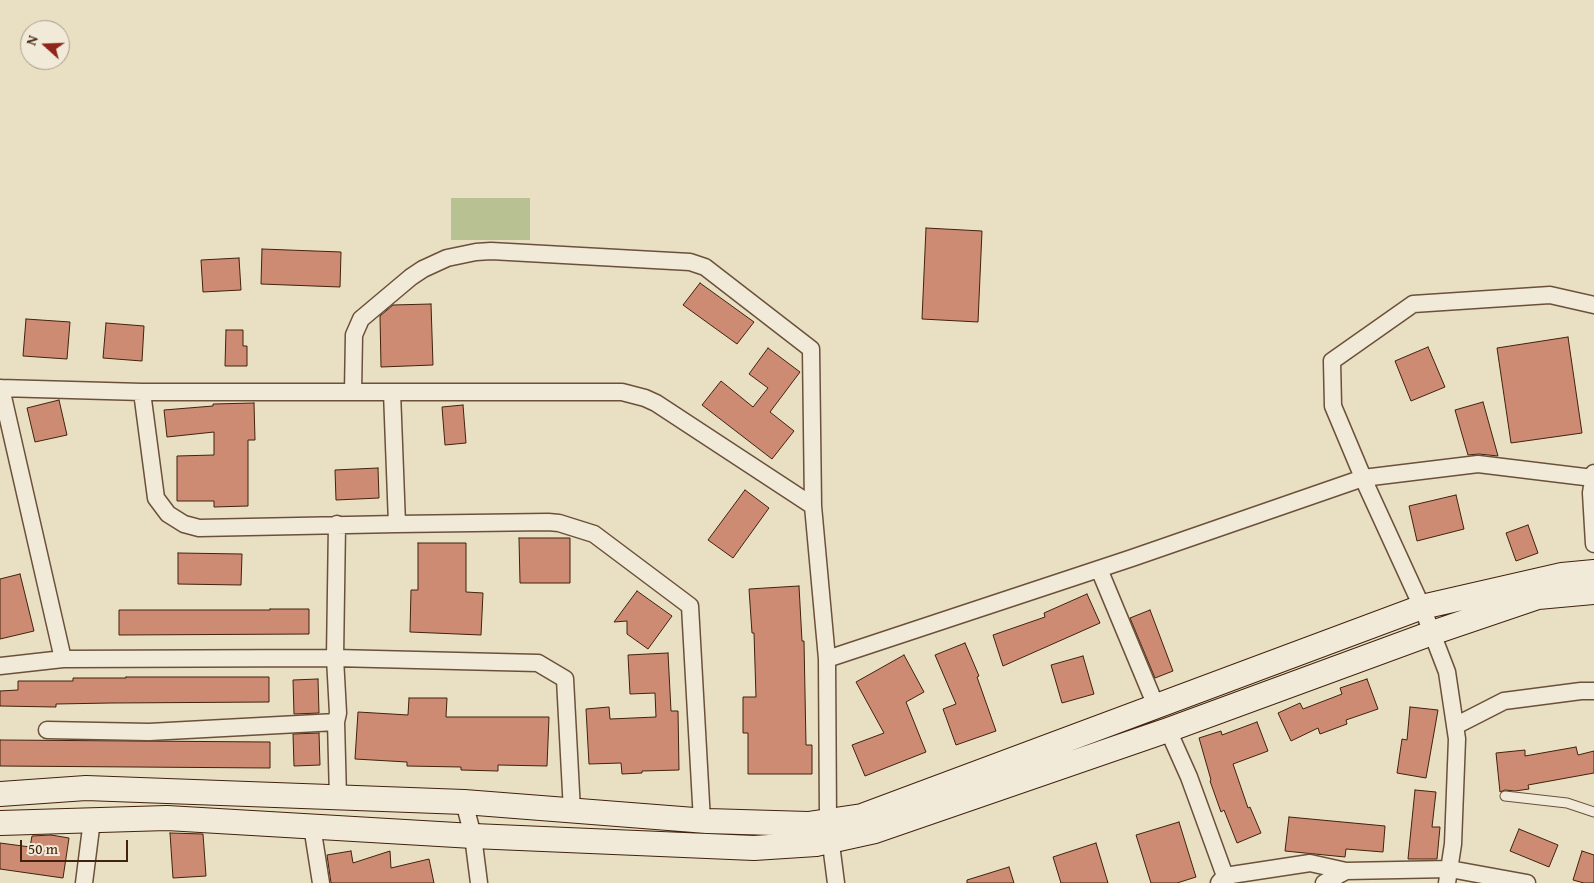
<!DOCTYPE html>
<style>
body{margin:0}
#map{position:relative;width:1594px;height:883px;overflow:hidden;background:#e9dfc3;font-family:"Gentium Book Plus",serif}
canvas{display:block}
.north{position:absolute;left:20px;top:20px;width:50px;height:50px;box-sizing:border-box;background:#f1ead8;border:1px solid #ab9a86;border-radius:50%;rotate:290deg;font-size:14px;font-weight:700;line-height:20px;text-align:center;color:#41220c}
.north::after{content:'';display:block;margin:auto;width:18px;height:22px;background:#8f2418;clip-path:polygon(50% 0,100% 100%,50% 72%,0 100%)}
.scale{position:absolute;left:20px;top:840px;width:108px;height:22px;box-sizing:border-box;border:2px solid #41220c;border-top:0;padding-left:6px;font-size:15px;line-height:18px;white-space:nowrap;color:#41220c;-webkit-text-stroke:4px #f1ead8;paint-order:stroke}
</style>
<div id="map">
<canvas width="1594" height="883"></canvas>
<div class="north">N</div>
<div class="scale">50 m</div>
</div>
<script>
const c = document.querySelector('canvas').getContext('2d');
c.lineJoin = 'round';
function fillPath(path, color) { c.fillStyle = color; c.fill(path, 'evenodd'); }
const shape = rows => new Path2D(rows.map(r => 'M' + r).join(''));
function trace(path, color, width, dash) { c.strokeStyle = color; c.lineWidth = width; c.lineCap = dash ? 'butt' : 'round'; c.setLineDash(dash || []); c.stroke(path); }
const green = shape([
 [451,198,530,198,530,240,451,240]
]);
const building = shape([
 [926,228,982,231,978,322,922,319,926,228],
 [262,249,341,252,340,287,261,284,262,249],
 [239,258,241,290,203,292,201,260,239,258],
 [700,283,754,322,737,344,683,305,700,283],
 [431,304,433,365,381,367,380,316,393,305,431,304],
 [26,319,70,322,67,359,23,356,26,319],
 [106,323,144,326,142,361,103,358,106,323],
 [226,330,243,330,243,346,247,346,247,366,225,366,226,330],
 [1568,337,1582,433,1511,443,1497,348,1568,337],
 [1428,347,1445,387,1411,401,1395,361,1428,347],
 [768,348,800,372,770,412,794,431,772,459,702,405,721,381,753,407,768,388,749,374,768,348],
 [59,400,67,435,35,442,27,408,59,400],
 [1483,402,1498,456,1479,454,1468,455,1455,410,1483,402],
 [254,403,255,440,248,440,248,506,214,507,214,501,177,501,177,456,214,455,214,432,167,437,164,410,213,406,213,404,254,403],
 [463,405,466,443,445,445,442,407,463,405],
 [378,468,379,498,336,500,335,470,378,468],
 [745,490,769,508,733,558,708,540,745,490],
 [1456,495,1464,529,1417,541,1409,506,1456,495],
 [1528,525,1538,553,1516,561,1506,533,1528,525],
 [519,538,570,538,570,583,520,583,519,538],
 [418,543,466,543,466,592,483,593,481,635,410,632,411,590,418,590,418,543],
 [178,553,242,554,241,585,178,584,178,553],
 [20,574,34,631,0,639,0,579,20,574],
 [799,586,802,641,804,641,806,745,812,745,812,774,748,774,748,733,743,733,743,697,756,697,754,633,752,633,749,589,799,586],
 [637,591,672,616,648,649,627,634,627,621,614,622,637,591],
 [1087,594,1100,623,1003,666,993,635,1045,617,1044,613,1087,594],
 [270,609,309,609,309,634,119,635,119,610,270,610,270,609],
 [1150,610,1173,671,1155,678,1130,618,1150,610],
 [965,643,979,676,977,677,996,731,956,745,943,709,956,704,935,655,965,643],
 [668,653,671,711,678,711,679,770,642,771,642,773,622,774,621,763,589,764,586,709,609,707,610,719,656,717,655,693,630,694,628,655,668,653],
 [904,655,924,692,906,702,926,752,865,776,852,745,884,733,856,682,904,655],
 [1083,656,1094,694,1062,703,1051,665,1083,656],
 [126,677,269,677,269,702,111,703,56,704,56,707,0,706,0,691,18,690,18,681,73,681,73,678,126,678,126,677],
 [318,679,319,713,294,714,293,680,318,679],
 [1367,679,1378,709,1346,720,1347,724,1320,734,1318,728,1291,741,1278,713,1300,703,1303,709,1342,694,1340,688,1367,679],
 [409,698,447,698,446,717,549,717,547,766,498,765,498,771,461,770,461,767,407,766,407,762,355,759,358,712,408,715,409,698],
 [1410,707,1438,710,1426,778,1397,773,1402,739,1407,740,1410,707],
 [1257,722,1268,751,1233,764,1248,808,1250,807,1261,833,1237,843,1224,810,1221,812,1210,781,1211,780,1199,738,1221,731,1222,735,1257,722],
 [319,733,320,765,294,766,293,734,319,733],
 [0,740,270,742,270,768,0,766,0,740],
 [1576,747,1578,755,1594,751,1594,773,1528,785,1529,789,1515,791,1505,790,1500,792,1496,753,1525,750,1525,756,1576,747],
 [1415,790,1436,792,1432,827,1440,827,1437,859,1408,859,1415,790],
 [1289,817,1385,826,1383,852,1346,849,1345,857,1285,851,1289,817],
 [1179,822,1196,877,1177,883,1151,883,1136,835,1179,822],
 [1519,829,1558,845,1549,867,1510,851,1519,829],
 [170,833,203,834,206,876,173,878,170,833],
 [51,835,69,838,63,878,0,869,0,843,30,847,32,836,51,835],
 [1096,843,1108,883,1061,883,1053,857,1096,843],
 [351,851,353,863,390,851,391,868,429,859,434,883,331,883,327,855,351,851],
 [1582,851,1594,855,1594,883,1584,883,1573,880,1582,851],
 [1009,867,1014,883,967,883,967,880,1009,867]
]);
const lane = shape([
 [1505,796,1567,803,1594,812]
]);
const street = shape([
 [0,388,142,392,622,392,645,398,656,403,813,506],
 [1,388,63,659],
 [142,392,156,498,168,514,184,524,199,528,397,524,548,522,559,523,594,534,690,606,702,821],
 [353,392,354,335,361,319,411,277,423,269,447,258,476,252,491,251,690,262,705,267,811,349,813,506,827,659,828,821,836,883],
 [392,392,397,524],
 [1594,473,1591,493,1594,544],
 [337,524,335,658,338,713,336,722,338,798],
 [1099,569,1156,706],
 [827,659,1132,558,1363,478,1478,464,1593,478],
 [0,666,63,659,335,658,538,663,565,679,572,811],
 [1455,726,1504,701,1581,691,1594,691],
 [47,730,149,732,336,722],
 [1168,730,1189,777,1225,876,1226,883],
 [464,802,473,836,479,883],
 [312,826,321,883],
 [84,883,92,820],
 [1219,883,1225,876,1310,863,1346,871,1450,869,1527,883],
 [1324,883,1346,871],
 [1447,883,1453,844,1457,739,1447,672,1422,607,1367,487,1333,406,1332,361,1413,304,1550,295,1594,305]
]);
const secondary = shape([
 [0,794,86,788,464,802,707,821,808,824,862,816,1422,607,1562,575,1594,572],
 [0,823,167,818,473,836,754,848,816,844,875,831,1168,730,1432,633,1538,597,1594,592]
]);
fillPath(green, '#b8c192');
fillPath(building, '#cd8b73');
trace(building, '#41220c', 1);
trace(lane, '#6b513a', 11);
trace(street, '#6b513a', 19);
trace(secondary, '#41220c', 26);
trace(lane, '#f1ead8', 9);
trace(street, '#f1ead8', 16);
trace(secondary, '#f1ead8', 24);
</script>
